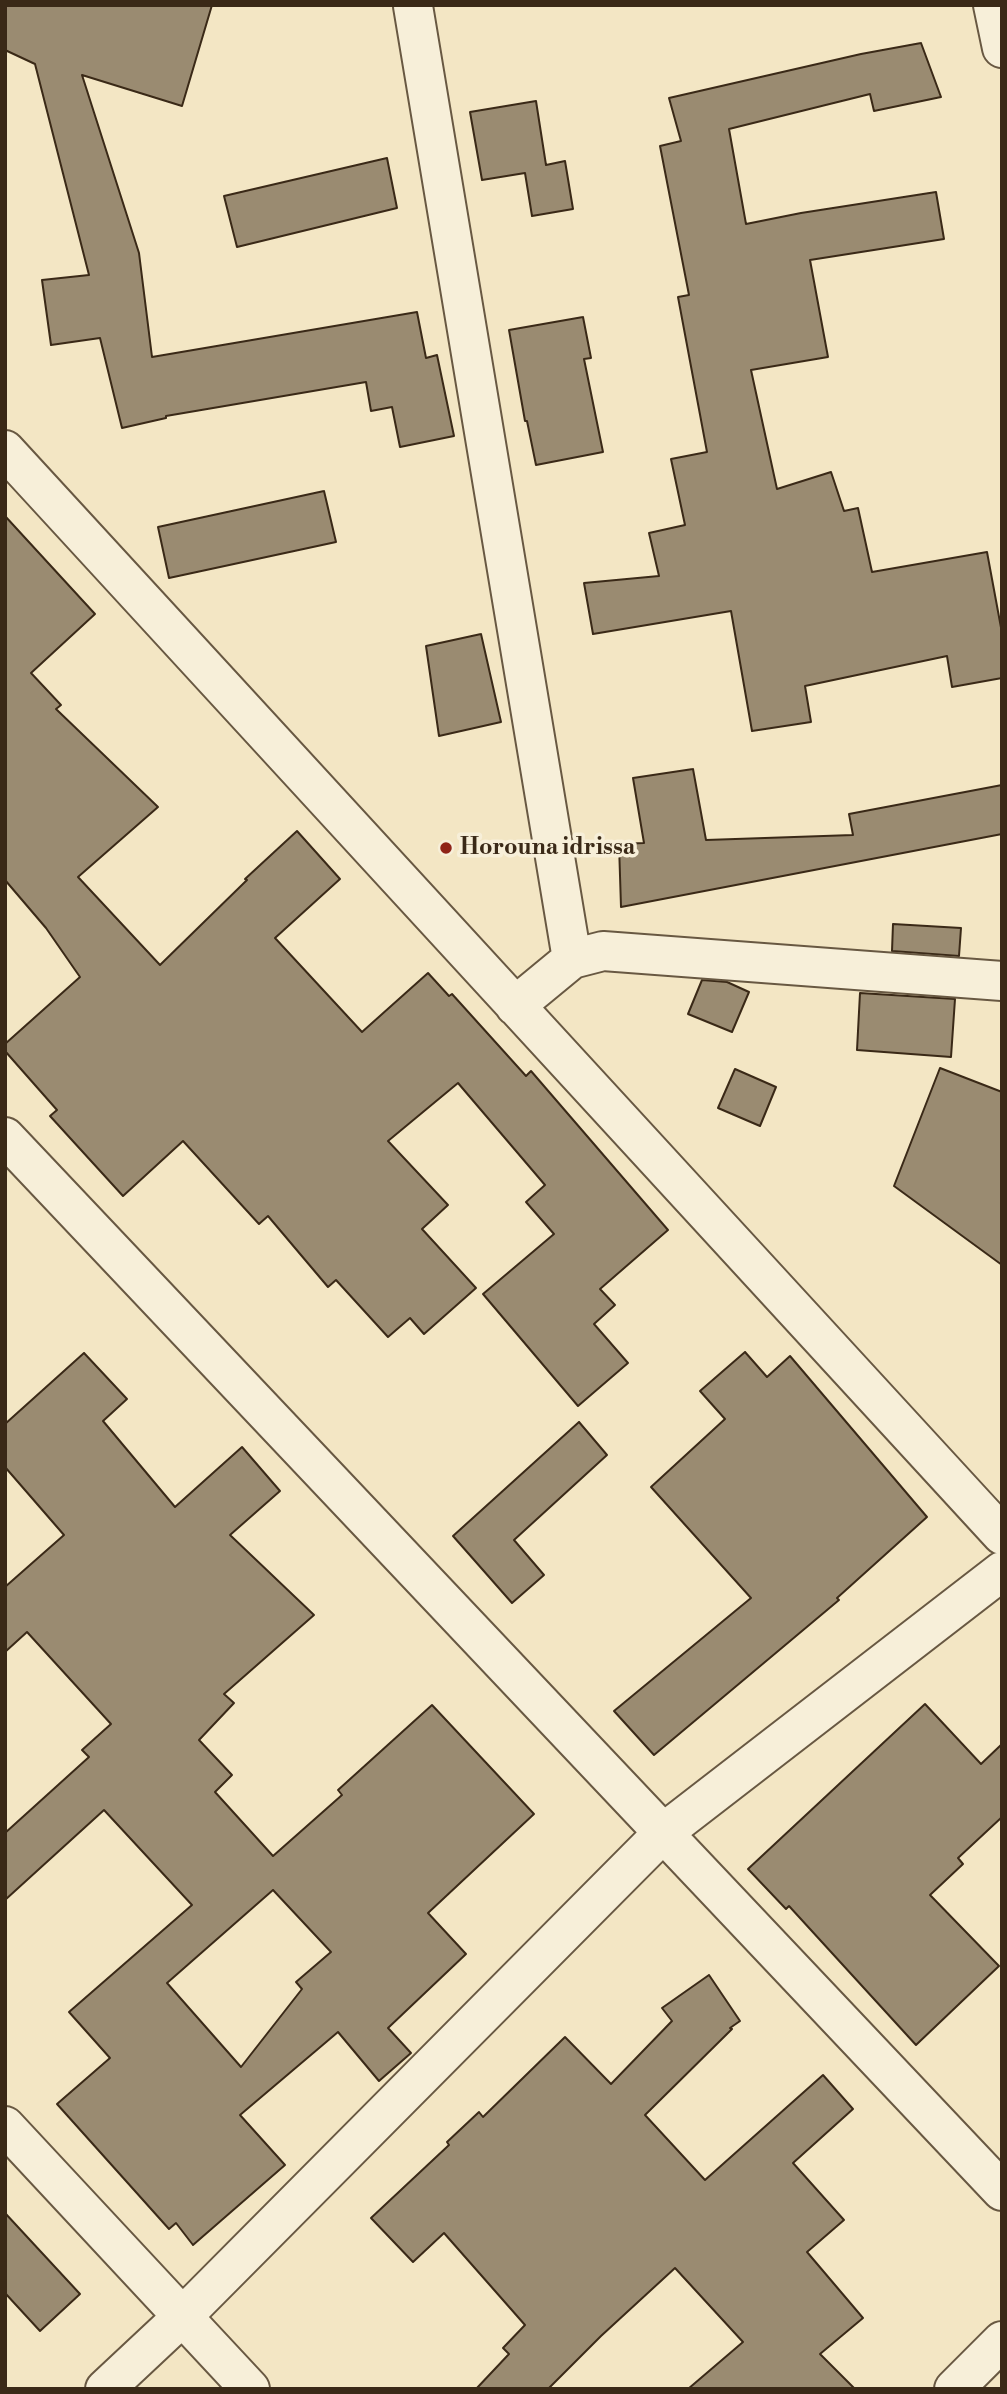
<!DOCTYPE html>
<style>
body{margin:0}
#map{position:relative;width:1007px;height:2394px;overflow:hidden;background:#f3e6c4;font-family:"Libre Bodoni",serif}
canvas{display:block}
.frame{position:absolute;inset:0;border:7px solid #3a2917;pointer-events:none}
</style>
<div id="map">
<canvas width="1007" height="2394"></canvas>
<div class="frame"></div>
</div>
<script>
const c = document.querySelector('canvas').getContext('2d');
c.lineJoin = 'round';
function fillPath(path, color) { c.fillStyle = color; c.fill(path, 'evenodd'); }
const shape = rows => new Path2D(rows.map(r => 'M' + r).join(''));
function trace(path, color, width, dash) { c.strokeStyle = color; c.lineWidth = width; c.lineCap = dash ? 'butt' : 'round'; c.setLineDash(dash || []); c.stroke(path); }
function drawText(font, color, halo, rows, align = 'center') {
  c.font = font + ' "Libre Bodoni",serif'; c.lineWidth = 7; c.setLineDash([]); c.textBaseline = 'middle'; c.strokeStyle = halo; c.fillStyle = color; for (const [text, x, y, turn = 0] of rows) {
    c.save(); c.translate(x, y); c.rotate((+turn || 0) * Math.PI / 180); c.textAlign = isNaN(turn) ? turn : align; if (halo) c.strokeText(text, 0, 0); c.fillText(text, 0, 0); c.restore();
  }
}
const building = shape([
 [5,5,212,5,182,106,82,75,139,253,152,357,417,312,426,358,437,355,454,436,400,447,392,407,371,411,366,382,166,416,166,418,122,428,100,338,51,345,42,280,89,275,35,64,5,50,5,5],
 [921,43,941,97,874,111,870,94,729,129,746,224,801,213,936,192,944,239,810,260,828,357,751,370,777,489,831,472,844,511,858,508,872,572,987,552,1002,633,1002,678,952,687,947,656,805,686,811,722,752,731,731,611,593,634,584,583,659,576,649,533,685,525,671,459,707,452,678,297,689,295,660,146,681,141,669,98,861,54,921,43],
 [536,101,546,165,565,161,573,209,532,216,525,173,482,180,470,112,536,101],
 [387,158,397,208,237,247,224,196,387,158],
 [583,317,591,358,584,359,603,452,536,465,527,421,525,421,509,330,583,317],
 [324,491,336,542,169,578,158,527,324,491],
 [5,516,95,614,31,673,61,705,56,709,158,807,78,877,160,965,247,880,245,879,297,831,340,879,275,938,362,1032,428,973,449,996,452,994,526,1076,531,1071,668,1230,600,1289,615,1305,594,1324,628,1363,578,1406,483,1294,554,1234,526,1202,545,1185,458,1083,388,1141,448,1205,422,1229,476,1288,424,1334,410,1318,388,1337,336,1280,328,1287,268,1216,259,1224,183,1141,123,1196,50,1116,57,1110,5,1051,5,1044,80,977,46,928,5,880,5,516],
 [481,634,501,722,439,736,426,646,481,634],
 [693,769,706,840,853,835,849,814,1002,785,1002,834,621,907,619,844,644,843,633,778,693,769],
 [893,924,961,928,959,956,892,951,893,924],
 [702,980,727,982,749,992,732,1032,688,1014,702,980],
 [860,993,955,999,951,1057,857,1050,860,993],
 [940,1068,1002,1092,1002,1265,894,1186,940,1068],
 [735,1069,776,1087,760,1126,718,1108,735,1069],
 [745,1352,767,1377,790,1356,927,1517,837,1598,839,1600,654,1755,614,1711,751,1598,651,1487,725,1419,700,1391,745,1352],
 [84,1353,127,1399,103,1421,175,1507,242,1447,280,1491,230,1535,314,1615,224,1694,234,1703,199,1740,232,1775,215,1792,273,1856,342,1795,338,1790,432,1705,534,1814,428,1913,466,1954,388,2028,411,2053,379,2081,338,2032,240,2115,285,2165,193,2245,176,2223,169,2229,57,2104,110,2058,69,2012,192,1905,104,1810,5,1900,5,1833,89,1757,82,1750,111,1724,27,1632,5,1652,5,1587,64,1535,5,1467,5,1424,84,1353],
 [273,1890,331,1952,296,1982,302,1989,241,2067,167,1983,273,1890],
 [579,1422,607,1455,514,1540,544,1575,512,1603,453,1536,579,1422],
 [925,1704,981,1764,1002,1744,1002,1817,958,1858,963,1864,930,1895,999,1966,916,2045,789,1906,786,1909,748,1869,925,1704],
 [709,1975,740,2021,730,2028,732,2029,645,2115,705,2180,823,2075,853,2109,793,2163,844,2220,807,2252,863,2318,820,2354,855,2389,688,2389,743,2342,675,2268,601,2336,548,2389,476,2389,509,2354,503,2348,525,2325,444,2233,413,2262,371,2218,449,2145,447,2142,479,2112,483,2117,565,2037,611,2084,672,2021,662,2008,709,1975],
 [5,2213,80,2294,40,2331,5,2293,5,2213]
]);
const minor = shape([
 [993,5,1002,48],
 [413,6,572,959],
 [5,450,1002,1535],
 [515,1006,572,959,603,951,1002,981],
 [5,1137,1002,2191],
 [5,2126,250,2389],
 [105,2389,183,2316,663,1833,1002,1571],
 [954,2389,1002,2341]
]);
const markers = [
 [446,848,7,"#8f2418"]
];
const poiNames = [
 ["Horouna idrissa",460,848]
];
fillPath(building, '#9a8b71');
trace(building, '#3a2917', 2);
trace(minor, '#685842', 42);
trace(minor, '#f7efd9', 38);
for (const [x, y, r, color] of markers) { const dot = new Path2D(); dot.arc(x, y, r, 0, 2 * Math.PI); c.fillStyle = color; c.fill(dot); trace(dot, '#f7efd9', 2.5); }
drawText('bold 23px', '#3a2917', '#f7efd9', poiNames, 'left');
</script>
